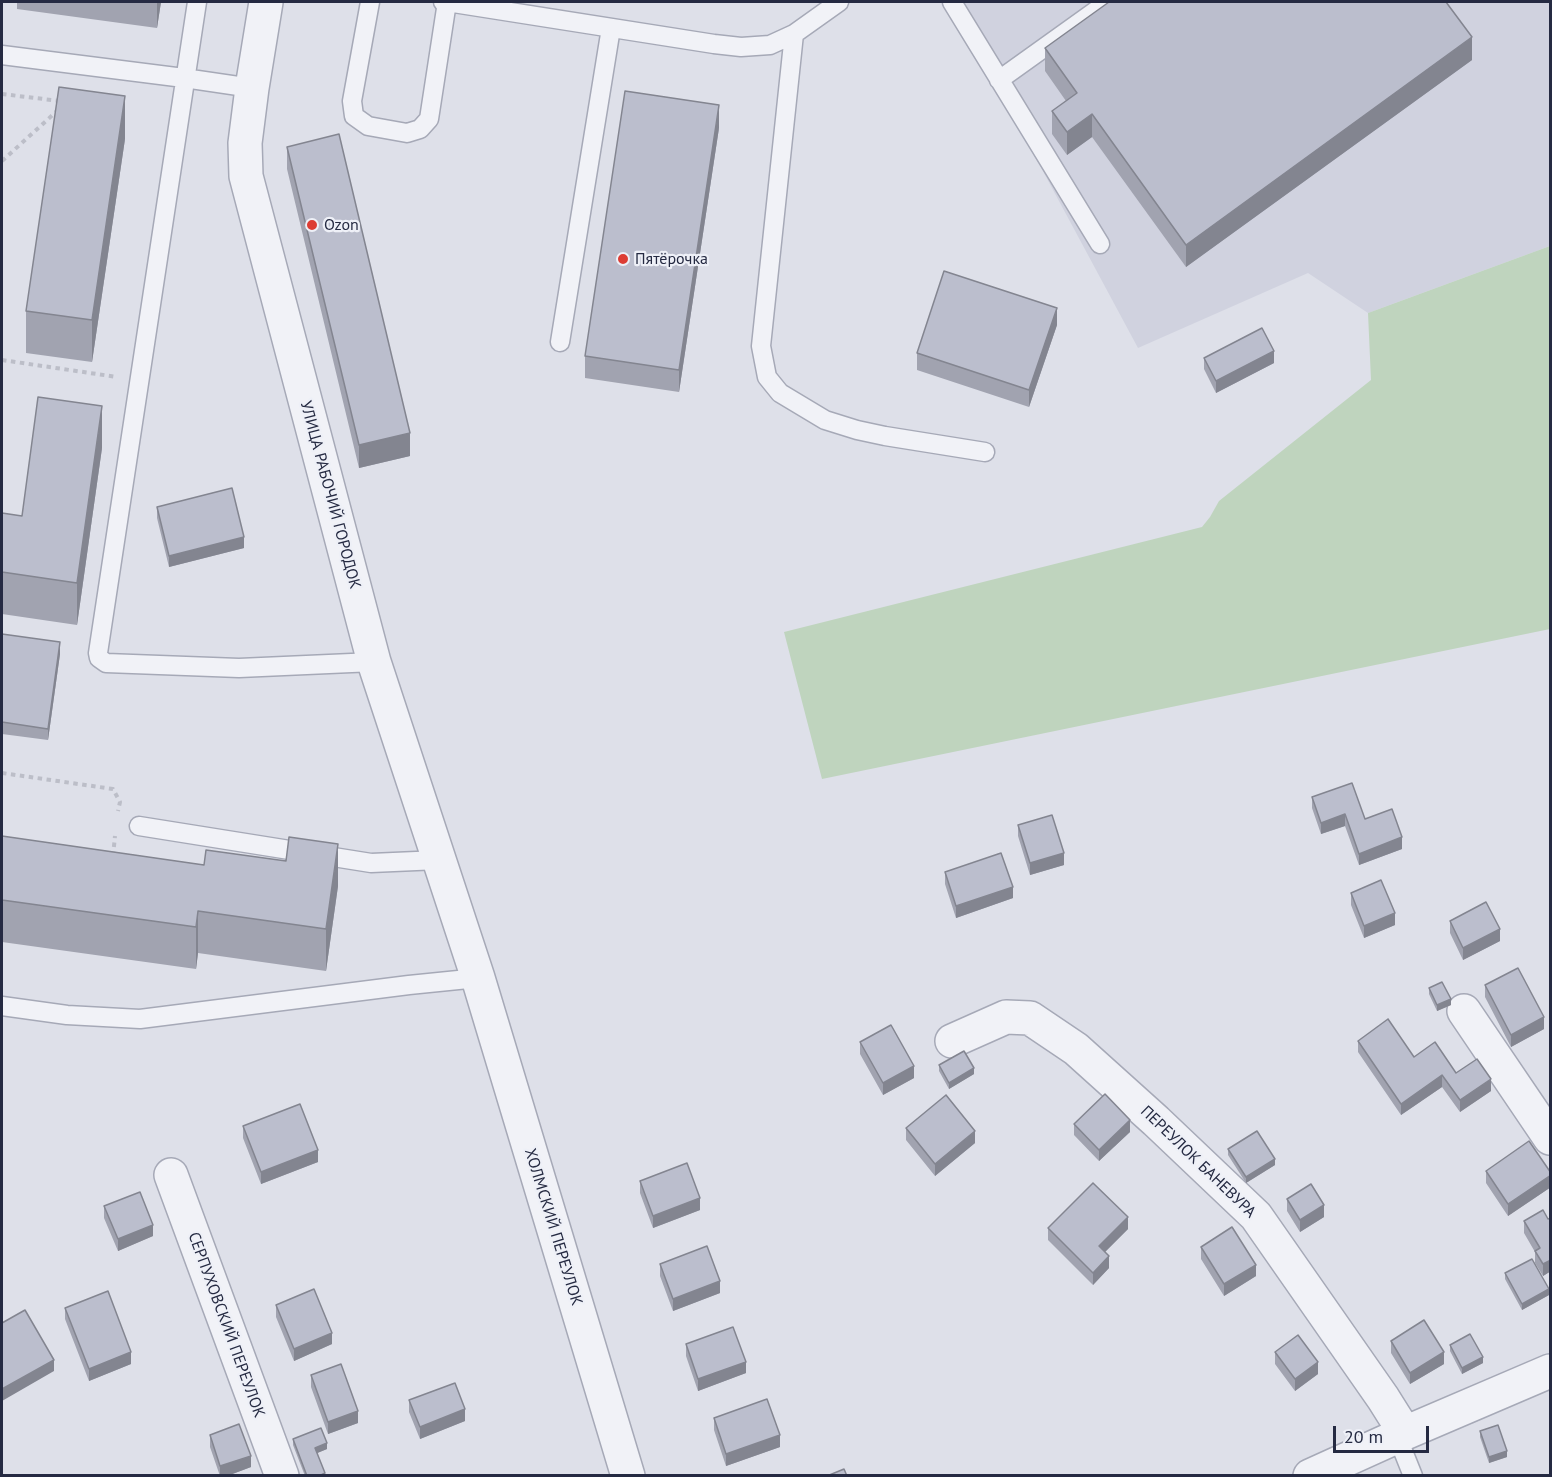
<!DOCTYPE html>
<meta charset="utf-8">
<style>
body{margin:0}
#map{position:relative;width:1552px;height:1477px;overflow:hidden;background:#dee0e9;font-family:"PT Sans",sans-serif}
canvas{display:block}
.frame{position:absolute;inset:0;border:3px solid #252a42;pointer-events:none}
.scale{position:absolute;left:1333px;top:1426px;width:96px;height:27px;box-sizing:border-box;border:3px solid #252a42;border-top:0;padding-left:8px;font-size:18px;line-height:21px;white-space:nowrap;color:#252a42;-webkit-text-stroke:4px #eef0f7;paint-order:stroke}
</style>
<div id="map">
<canvas width="1552" height="1477"></canvas>
<div class="frame"></div>
<div class="scale">20 m</div>
</div>
<script>
const c = document.querySelector('canvas').getContext('2d');
c.lineJoin = 'round';
function fillPath(path, color) { c.fillStyle = color; c.fill(path, 'evenodd'); }
const shape = rows => new Path2D(rows.map(r => 'M' + r).join(''));
function trace(path, color, width, dash) { c.strokeStyle = color; c.lineWidth = width; c.lineCap = dash ? 'butt' : 'round'; c.setLineDash(dash || []); c.stroke(path); }
function drawText(font, color, halo, rows, align = 'center') {
  c.font = font + ' "PT Sans",sans-serif'; c.lineWidth = 4.5; c.setLineDash([]); c.textBaseline = 'middle'; c.strokeStyle = halo; c.fillStyle = color; for (const [text, x, y, turn = 0] of rows) {
    c.save(); c.translate(x, y); c.rotate((+turn || 0) * Math.PI / 180); c.textAlign = isNaN(turn) ? turn : align; if (halo) c.strokeText(text, 0, 0); c.fillText(text, 0, 0); c.restore();
  }
}
const built = shape([
 [952,2,1550,2,1550,246,1368,313,1308,273,1138,348]
]);
const green = shape([
 [1550,246,1550,629,822,779,784,632,1202,527,1210,517,1219,501,1371,380,1368,313]
]);
const path = shape([
 [2,94,60,101],
 [2,161,57,111],
 [2,360,117,377],
 [2,773,113,789,120,802,118,811],
 [113,856,115,836]
]);
const service = shape([
 [197,2,98,653,99,658,106,663,239,668,374,662],
 [370,2,352,101,354,116,368,126,407,133,420,129,429,119,447,2,443,2],
 [447,2,714,44,741,47,770,45,794,34,839,2],
 [952,2,1100,244],
 [794,34,761,346,767,377,780,393,825,420,857,430,885,436,985,452],
 [2,55,184,78,252,88],
 [999,80,1108,2],
 [560,342,611,28],
 [139,826,371,863,439,860],
 [2,1006,67,1015,140,1019,409,985,478,978],
 [1397,1436,1413,1476]
]);
const minor = shape([
 [266,2,252,88,245,143,246,176,374,662,478,978,628,1476],
 [1464,1011,1550,1138],
 [952,1041,1006,1017,1030,1018,1076,1049,1156,1121,1256,1216,1383,1398,1405,1433],
 [171,1175,282,1476],
 [1310,1476,1405,1433,1550,1371]
]);
const wall = shape([
 [17,2,161,2,157,28,17,9],
 [1045,48,1472,60,1186,267,1092,137,1067,155,1052,134,1052,111,1066,101,1045,71],
 [719,128,679,392,585,378,585,356],
 [125,139,92,362,26,353,26,311],
 [287,147,410,456,359,468,287,169],
 [1057,325,1029,407,917,370,917,353],
 [1204,358,1274,363,1216,393,1204,369],
 [102,448,77,625,2,614,2,513,22,516],
 [157,507,244,548,169,567,157,518],
 [2,634,60,654,48,740,2,734],
 [1312,797,1365,819,1402,849,1359,865,1345,826,1321,834,1312,808],
 [1018,825,1064,865,1030,875,1018,836],
 [2,836,204,865,286,861,338,886,326,971,198,953,196,969,2,942],
 [945,872,1013,898,956,918,945,884],
 [1351,893,1395,925,1364,938,1351,905],
 [1450,921,1500,941,1463,960,1450,933],
 [1485,985,1544,1029,1511,1047,1485,997],
 [1429,988,1451,1005,1437,1011,1429,994],
 [1358,1041,1414,1057,1456,1073,1491,1091,1460,1112,1442,1087,1401,1115,1358,1052],
 [860,1042,914,1078,883,1095,860,1054],
 [939,1065,974,1074,949,1089,939,1071],
 [1074,1124,1130,1132,1099,1161,1074,1135],
 [243,1126,318,1162,261,1184,243,1138],
 [906,1128,975,1143,935,1176,906,1140],
 [1228,1149,1275,1165,1246,1183,1228,1155],
 [1486,1171,1551,1173,1551,1187,1508,1216,1486,1183],
 [640,1181,700,1210,653,1228,640,1193],
 [1287,1199,1324,1217,1300,1232,1287,1211],
 [104,1206,153,1236,118,1251,104,1218],
 [1551,1218,1551,1271,1543,1276,1535,1263,1535,1252,1524,1233,1524,1221,1548,1219],
 [1048,1228,1128,1229,1105,1252,1109,1268,1093,1285,1048,1240],
 [1201,1247,1256,1276,1224,1296,1201,1259],
 [660,1264,720,1293,673,1311,660,1276],
 [1505,1273,1549,1295,1522,1310,1505,1279],
 [276,1305,332,1344,294,1361,276,1317],
 [65,1308,131,1364,89,1381,65,1319],
 [1391,1341,1444,1364,1410,1384,1391,1353],
 [686,1344,746,1373,698,1391,686,1356],
 [1450,1345,1483,1363,1462,1374,1450,1351],
 [1275,1352,1318,1374,1295,1391,1275,1364],
 [311,1375,358,1423,328,1434,311,1387],
 [409,1400,465,1421,420,1439,409,1412],
 [714,1418,780,1447,726,1466,714,1430],
 [1480,1431,1507,1457,1489,1463,1480,1437],
 [210,1435,251,1467,227,1476,220,1476,210,1447],
 [293,1439,327,1449,317,1453,325,1476,305,1476,293,1445]
]);
const shadedWall = shape([
 [157,2,161,2,157,28],
 [1472,37,1472,60,1186,267,1186,245],
 [125,96,125,139,92,362,92,320],
 [719,105,719,128,679,392,679,370],
 [1092,114,1092,137,1067,155,1067,132],
 [1057,308,1057,325,1029,407,1029,390],
 [1274,351,1274,363,1216,393,1216,381],
 [102,406,102,448,77,625,77,583],
 [410,433,410,456,359,468,359,445],
 [244,537,244,548,169,567,169,556],
 [60,642,60,654,48,740,48,729],
 [1345,814,1345,826,1321,834,1321,823],
 [1402,837,1402,849,1359,865,1359,854],
 [338,844,338,886,326,971,326,929],
 [1064,853,1064,865,1030,875,1030,863],
 [1013,887,1013,898,956,918,956,906],
 [198,911,198,953,196,969,196,927],
 [1395,913,1395,925,1364,938,1364,926],
 [1500,929,1500,941,1463,960,1463,948],
 [1451,999,1451,1005,1437,1011,1437,1005],
 [1544,1017,1544,1029,1511,1047,1511,1035],
 [914,1066,914,1078,883,1095,883,1083],
 [974,1068,974,1074,949,1089,949,1083],
 [1442,1075,1442,1087,1401,1115,1401,1104],
 [1491,1079,1491,1091,1460,1112,1460,1100],
 [1130,1120,1130,1132,1099,1161,1099,1150],
 [975,1131,975,1143,935,1176,935,1164],
 [318,1150,318,1162,261,1184,261,1172],
 [1275,1159,1275,1165,1246,1183,1246,1177],
 [1551,1175,1551,1187,1508,1216,1508,1204],
 [700,1198,700,1210,653,1228,653,1216],
 [1324,1205,1324,1217,1300,1232,1300,1220],
 [1128,1217,1128,1229,1099,1258,1099,1246],
 [153,1225,153,1236,118,1251,118,1239],
 [1109,1256,1109,1268,1093,1285,1093,1273],
 [1551,1260,1551,1271,1543,1276,1543,1264],
 [1256,1265,1256,1276,1224,1296,1224,1284],
 [720,1281,720,1293,673,1311,673,1299],
 [1549,1289,1549,1295,1522,1310,1522,1304],
 [332,1333,332,1344,294,1361,294,1349],
 [131,1352,131,1364,89,1381,89,1369],
 [1444,1352,1444,1364,1410,1384,1410,1373],
 [1483,1357,1483,1363,1462,1374,1462,1368],
 [54,1360,54,1371,2,1401,2,1389],
 [746,1362,746,1373,698,1391,698,1379],
 [1318,1362,1318,1374,1295,1391,1295,1379],
 [465,1409,465,1421,420,1439,420,1427],
 [358,1411,358,1423,328,1434,328,1422],
 [780,1435,780,1447,726,1466,726,1454],
 [327,1443,327,1449,315,1454,315,1448],
 [1507,1451,1507,1457,1489,1463,1489,1457],
 [251,1456,251,1467,227,1476,220,1476,220,1466]
]);
const building = shape([
 [1109,2,1446,2,1472,37,1186,245,1092,114,1067,132,1052,111,1077,93,1045,48,1109,2],
 [59,87,125,96,92,320,26,311,59,87],
 [625,91,719,105,679,370,585,356,625,91],
 [339,134,410,433,359,445,287,147,339,134],
 [944,271,1057,308,1029,390,917,353,944,271],
 [1262,328,1274,351,1216,381,1204,358,1262,328],
 [38,397,102,406,77,583,2,572,2,513,22,516,38,397],
 [232,488,244,537,169,556,157,507,232,488],
 [2,634,60,642,48,729,2,722,2,634],
 [1352,783,1365,819,1392,809,1402,837,1359,854,1345,814,1321,823,1312,797,1352,783],
 [1052,815,1064,853,1030,863,1018,825,1052,815],
 [2,836,204,865,206,850,286,861,289,837,338,844,326,929,198,911,196,927,2,900,2,836],
 [1001,853,1013,887,956,906,945,872,1001,853],
 [1381,880,1395,913,1364,926,1351,893,1381,880],
 [1486,902,1500,929,1463,948,1450,921,1486,902],
 [1518,968,1544,1017,1511,1035,1485,985,1518,968],
 [1442,982,1451,999,1437,1005,1429,988,1442,982],
 [1388,1019,1414,1057,1435,1042,1456,1073,1477,1059,1491,1079,1460,1100,1442,1075,1401,1104,1358,1041,1388,1019],
 [891,1025,914,1066,883,1083,860,1042,891,1025],
 [964,1051,974,1068,949,1083,939,1065,964,1051],
 [1105,1094,1130,1120,1099,1150,1074,1124,1105,1094],
 [946,1095,975,1131,935,1164,906,1128,946,1095],
 [300,1104,318,1150,261,1172,243,1126,300,1104],
 [1257,1131,1275,1159,1246,1177,1228,1149,1257,1131],
 [1529,1141,1551,1173,1551,1175,1508,1204,1486,1171,1529,1141],
 [687,1163,700,1198,653,1216,640,1181,687,1163],
 [1093,1183,1128,1217,1099,1246,1109,1256,1093,1273,1048,1228,1093,1183],
 [1311,1184,1324,1205,1300,1220,1287,1199,1311,1184],
 [140,1192,153,1225,118,1239,104,1206,140,1192],
 [1543,1210,1548,1219,1551,1218,1551,1260,1543,1264,1535,1251,1540,1248,1524,1221,1543,1210],
 [1232,1227,1256,1265,1224,1284,1201,1247,1232,1227],
 [707,1246,720,1281,673,1299,660,1264,707,1246],
 [1532,1259,1549,1289,1522,1304,1505,1273,1532,1259],
 [314,1289,332,1333,294,1349,276,1305,314,1289],
 [108,1291,131,1352,89,1369,65,1308,108,1291],
 [25,1310,54,1360,2,1389,2,1323,25,1310],
 [1424,1320,1444,1352,1410,1373,1391,1341,1424,1320],
 [733,1327,746,1362,698,1379,686,1344,733,1327],
 [1470,1334,1483,1357,1462,1368,1450,1345,1470,1334],
 [1298,1335,1318,1362,1295,1379,1275,1352,1298,1335],
 [341,1364,358,1411,328,1422,311,1375,341,1364],
 [455,1383,465,1409,420,1427,409,1400,455,1383],
 [767,1399,780,1435,726,1454,714,1418,767,1399],
 [239,1424,251,1456,220,1466,210,1435,239,1424],
 [1498,1425,1507,1451,1489,1457,1480,1431,1498,1425],
 [321,1428,327,1443,315,1448,325,1473,319,1476,307,1476,293,1439,321,1428],
 [844,1469,847,1476,827,1476,844,1469]
]);
const markers = [
 [312,225,6,"#dd3d34"],
 [623,259,6,"#dd3d34"]
];
const poiNames = [
 ["Ozon",324,225],
 ["Пятёрочка",635,259]
];
const streetNames = [
 ["УЛИЦА РАБОЧИЙ ГОРОДОК",330,495,75],
 ["ПЕРЕУЛОК БАНЕВУРА",1198,1162,44],
 ["ХОЛМСКИЙ ПЕРЕУЛОК",553,1227,73],
 ["СЕРПУХОВСКИЙ ПЕРЕУЛОК",226,1325,70]
];
fillPath(built, '#d0d2df');
fillPath(green, '#bfd4be');
trace(service, '#a6a9b7', 21);
trace(minor, '#a6a9b7', 36);
trace(path, '#bcbec8', 4, [4.5, 4.5]);
trace(service, '#f1f2f7', 18);
trace(minor, '#f1f2f7', 33);
fillPath(wall, '#a1a3b0');
fillPath(shadedWall, '#838590');
fillPath(building, '#bbbecd');
trace(building, '#838590', 1.5);
for (const [x, y, r, color] of markers) { const dot = new Path2D(); dot.arc(x, y, r, 0, 2 * Math.PI); c.fillStyle = color; c.fill(dot); trace(dot, '#eef0f7', 2); }
drawText('16px', '#252a42', '#eef0f7', poiNames, 'left');
drawText('16px', '#252a42', '#eef0f7', streetNames);
</script>
